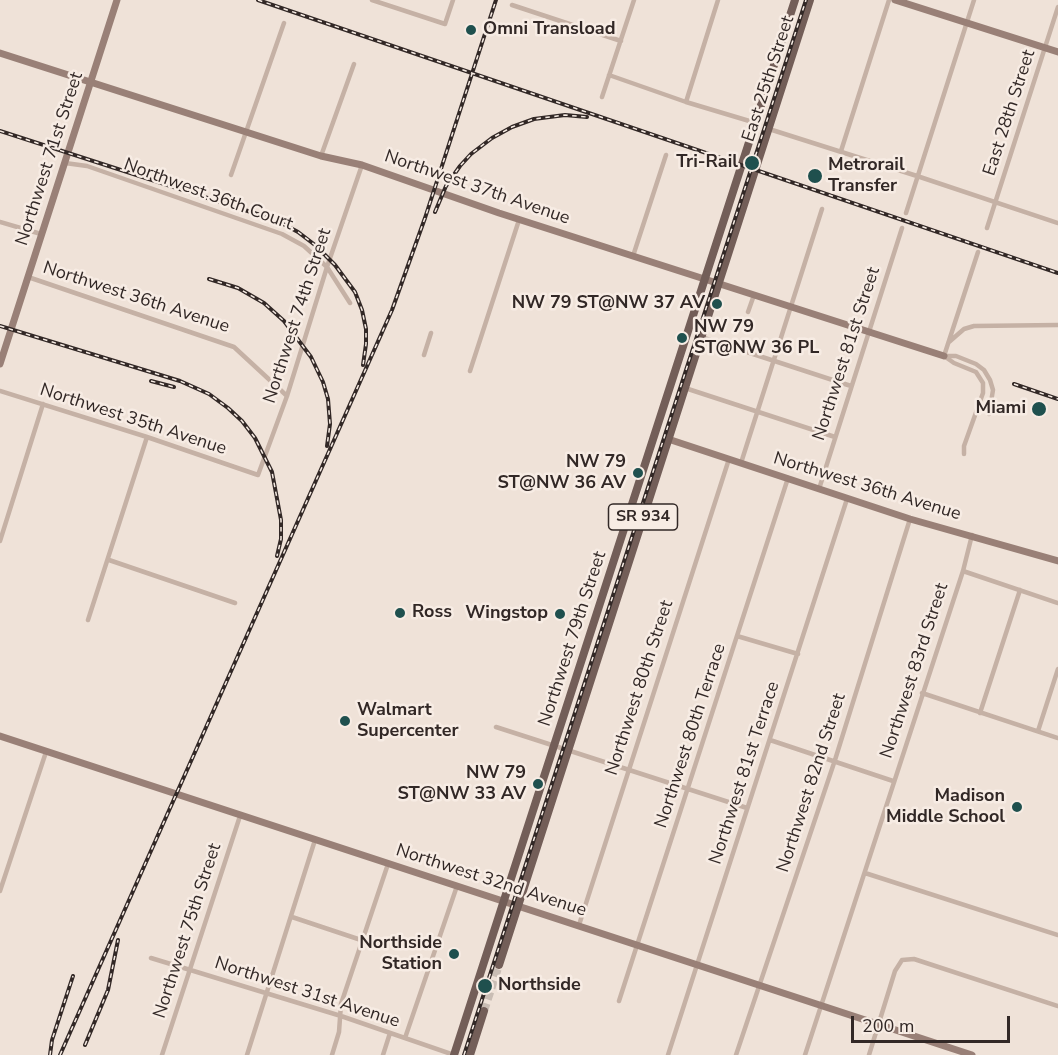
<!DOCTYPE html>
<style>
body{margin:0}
#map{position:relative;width:1058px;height:1055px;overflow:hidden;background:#efe2d8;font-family:"Nunito Sans",sans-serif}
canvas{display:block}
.scale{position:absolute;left:851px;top:1016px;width:159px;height:27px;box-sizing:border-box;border:3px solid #322826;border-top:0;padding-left:8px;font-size:18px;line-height:21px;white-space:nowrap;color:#322826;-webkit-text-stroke:4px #f7ece4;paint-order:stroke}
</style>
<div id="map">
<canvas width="1058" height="1055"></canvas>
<div class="scale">200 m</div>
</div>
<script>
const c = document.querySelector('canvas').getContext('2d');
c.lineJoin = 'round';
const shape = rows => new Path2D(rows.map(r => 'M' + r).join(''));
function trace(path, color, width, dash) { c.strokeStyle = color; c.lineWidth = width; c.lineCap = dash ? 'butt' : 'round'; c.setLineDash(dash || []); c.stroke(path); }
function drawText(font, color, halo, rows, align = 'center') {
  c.font = font + ' "Nunito Sans",sans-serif'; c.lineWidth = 5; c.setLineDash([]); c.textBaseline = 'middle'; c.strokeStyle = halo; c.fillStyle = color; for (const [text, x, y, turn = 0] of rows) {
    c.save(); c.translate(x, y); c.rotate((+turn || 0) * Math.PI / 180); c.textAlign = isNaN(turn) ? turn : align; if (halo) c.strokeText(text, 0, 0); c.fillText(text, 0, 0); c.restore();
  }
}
const primaryTunnel = shape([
 [484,1011,499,965]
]);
const street = shape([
 [372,0,445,24,453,0],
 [512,5,621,41],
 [609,75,686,102,756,123],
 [602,97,634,0],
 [686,102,718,0],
 [769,129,917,176,1058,223],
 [841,151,889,0],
 [321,156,354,64],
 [65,163,87,166,282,234,304,246,327,267,350,303],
 [231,175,284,23],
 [906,213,974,0],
 [0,222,41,234],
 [987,228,1058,7],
 [633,256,666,155],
 [28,277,234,347,287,396],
 [748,312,754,295],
 [701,337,851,386],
 [949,342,964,329,974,326,1058,325],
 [424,355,431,333],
 [944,356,954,363,976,372,983,383,983,393,964,446,964,454],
 [944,356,978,252],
 [944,356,956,356,976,364,984,370,990,380,993,390,989,414],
 [470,371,519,220],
 [685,388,835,437],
 [0,391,147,437,258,475,287,396,327,267,362,165],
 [741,463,822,209],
 [819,489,902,228],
 [0,541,43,404],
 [109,560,235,603],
 [963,571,1058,603],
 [88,620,147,437],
 [737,636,798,654],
 [922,693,1058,738],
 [980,713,1020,590],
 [496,727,747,808],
 [1038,731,1058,669],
 [770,740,893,781],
 [865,873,1058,935],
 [0,891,46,752],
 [292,917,364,941],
 [579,925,729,459],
 [151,958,341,1016,454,1055],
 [619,1001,788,478],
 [405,1038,457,886],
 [162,1055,240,816],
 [247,1055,315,840],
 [332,1055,339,1032,341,1004,388,864],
 [383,1055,390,1033],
 [668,1055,847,499],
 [736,1055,835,760,910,519],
 [805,1055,963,571,972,535],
 [869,1055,895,971,902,960,914,959,1058,1006]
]);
const secondary = shape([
 [895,0,1058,52],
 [0,53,321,156,362,165,499,213,944,356],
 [0,364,117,0],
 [668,439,910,519,1058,561],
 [0,736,972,1055]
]);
const primary = shape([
 [499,965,810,0],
 [454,1055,795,0],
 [470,1055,484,1011]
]);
const rail = shape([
 [258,0,1058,273],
 [0,131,257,214,276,220,298,232,315,245,335,265,355,292,362,310,366,329,366,344,363,365],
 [435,212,446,186,460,166,471,154,492,138,512,127,534,119,565,115,587,117],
 [209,279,238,288,264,303,284,321,311,357,323,382,328,399,330,424,327,446],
 [0,326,180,381,209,394,228,408,242,421,255,438,272,472,281,520,281,539,277,556],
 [151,381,174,387],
 [1014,384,1058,399],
 [85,1045,108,990,118,940],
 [50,1055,52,1040,73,976],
 [60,1055,392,310,425,218,496,0],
 [464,1055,806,0]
]);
const markers = [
 [471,30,6,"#1f504e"],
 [752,163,8,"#1f504e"],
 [815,176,8,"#1f504e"],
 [717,304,6,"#1f504e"],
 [682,338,6,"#1f504e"],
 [1039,409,8,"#1f504e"],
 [638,473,6,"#1f504e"],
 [400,613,6,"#1f504e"],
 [560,614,6,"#1f504e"],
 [345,721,6,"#1f504e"],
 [538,784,6,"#1f504e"],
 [1017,807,6,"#1f504e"],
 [454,954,6,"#1f504e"],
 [485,986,8,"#1f504e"]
];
const shields = [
 [643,517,69]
];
const shieldNames = [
 ["SR 934",643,517]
];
const poiNames = [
 ["Omni Transload",483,30,"left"],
 ["Tri-Rail",738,163],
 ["Metrorail",828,166,"left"],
 ["Transfer",828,187,"left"],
 ["NW 79 ST@NW 37 AV",705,304],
 ["NW 79",694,328,"left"],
 ["ST@NW 36 PL",694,349,"left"],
 ["Miami",1026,409],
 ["NW 79",626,463],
 ["ST@NW 36 AV",626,484],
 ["Ross",412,613,"left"],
 ["Wingstop",548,614],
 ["Walmart",357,711,"left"],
 ["Supercenter",357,732,"left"],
 ["NW 79",526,774],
 ["ST@NW 33 AV",526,795],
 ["Madison",1005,797],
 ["Middle School",1005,818],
 ["Northside",442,944],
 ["Station",442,965],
 ["Northside",498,986,"left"]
];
const streetNames = [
 ["East 25th Street",769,79,-72],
 ["East 28th Street",1010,113,-72],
 ["Northwest 71st Street",50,159,-72],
 ["Northwest 37th Avenue",477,188,19],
 ["Northwest 36th Court",208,195,20],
 ["Northwest 36th Avenue",136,298,18],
 ["Northwest 74th Street",298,316,-72],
 ["Northwest 81st Street",847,354,-72],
 ["Northwest 35th Avenue",133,420,18],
 ["Northwest 36th Avenue",867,487,17],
 ["Northwest 79th Street",573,639,-72],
 ["Northwest 83rd Street",915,671,-72],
 ["Northwest 80th Street",640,688,-72],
 ["Northwest 80th Terrace",691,736,-72],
 ["Northwest 81st Terrace",745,773,-72],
 ["Northwest 82nd Street",812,783,-72],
 ["Northwest 32nd Avenue",491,881,18],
 ["Northwest 75th Street",188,931,-72],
 ["Northwest 31st Avenue",307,993,18]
];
trace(primaryTunnel, '#c9bdb4', 8, [8, 4]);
trace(street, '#c5b1a5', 4.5);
trace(secondary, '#998077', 7);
trace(primary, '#735e58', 8);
trace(rail, '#322826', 4);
trace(rail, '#f7ece4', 1.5, [4.5]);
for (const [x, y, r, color] of markers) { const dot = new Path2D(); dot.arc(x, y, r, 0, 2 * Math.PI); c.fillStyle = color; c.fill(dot); trace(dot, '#f7ece4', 2); }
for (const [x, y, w] of shields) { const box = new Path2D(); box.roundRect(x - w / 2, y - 13, w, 26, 4.5); c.fillStyle = '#f7ece4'; c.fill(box); trace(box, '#322826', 1.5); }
drawText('bold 16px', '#322826', null, shieldNames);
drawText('bold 18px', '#322826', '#f7ece4', poiNames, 'right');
drawText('18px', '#322826', '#f7ece4', streetNames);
</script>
